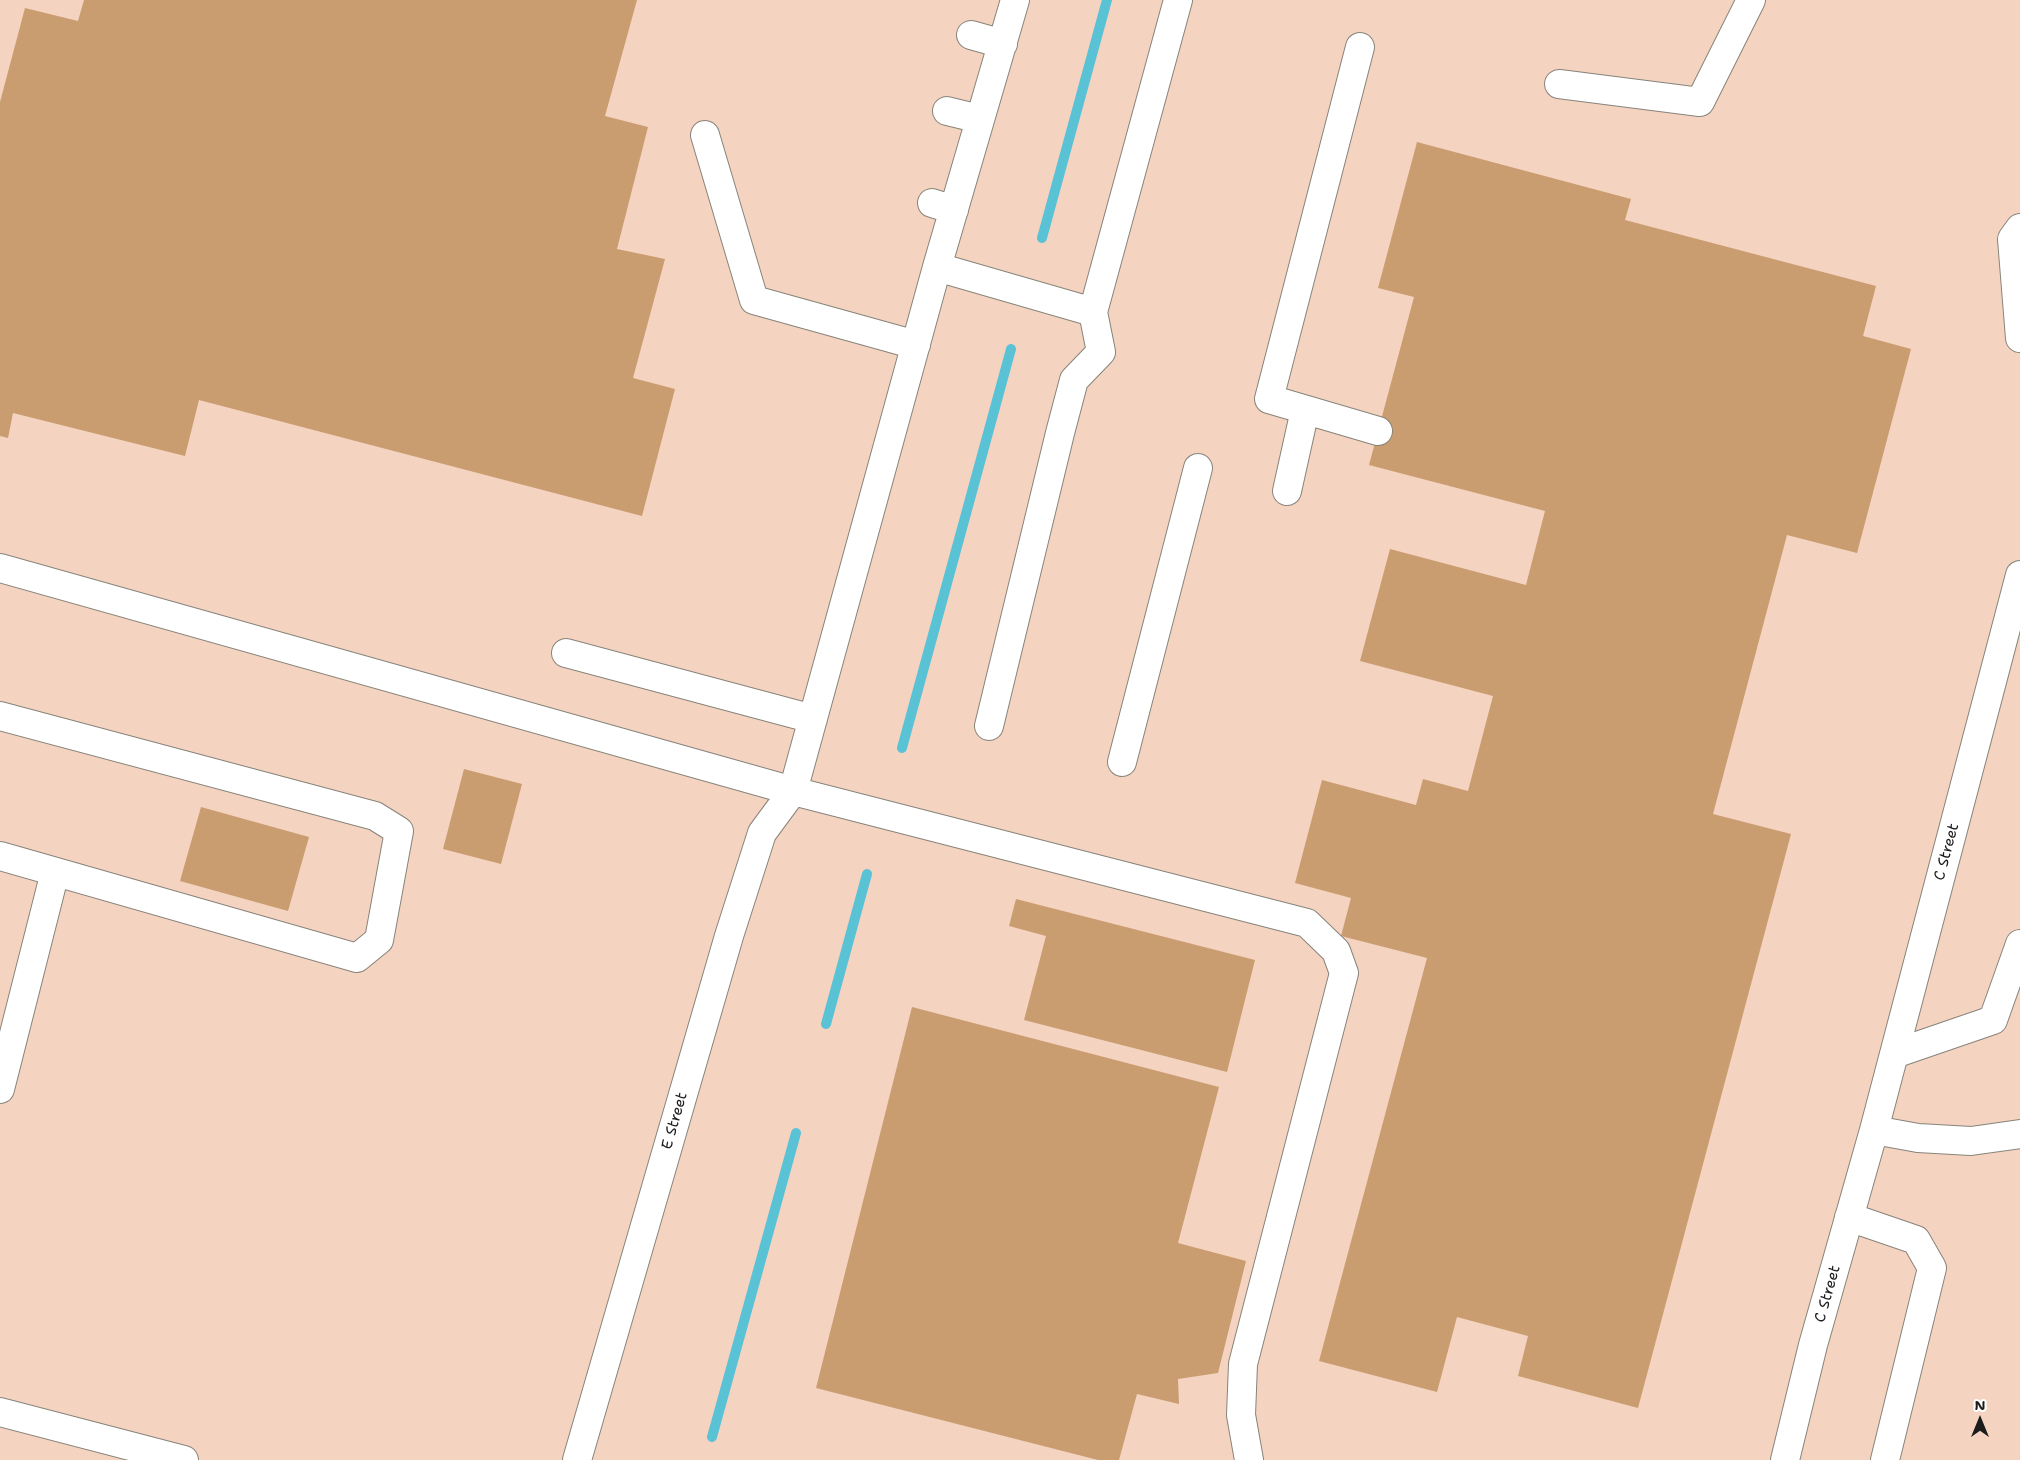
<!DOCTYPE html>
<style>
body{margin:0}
#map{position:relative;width:2020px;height:1460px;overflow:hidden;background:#f2edd8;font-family:"Shantell Sans",sans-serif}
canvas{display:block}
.north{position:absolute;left:1955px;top:1395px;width:50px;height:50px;-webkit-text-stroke:4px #fff;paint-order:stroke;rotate:0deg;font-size:14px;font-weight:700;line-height:20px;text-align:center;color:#1c1c1c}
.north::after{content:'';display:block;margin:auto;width:18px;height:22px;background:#1c1c1c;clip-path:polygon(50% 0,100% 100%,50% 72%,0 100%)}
</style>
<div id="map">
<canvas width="2020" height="1460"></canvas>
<div class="north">N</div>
</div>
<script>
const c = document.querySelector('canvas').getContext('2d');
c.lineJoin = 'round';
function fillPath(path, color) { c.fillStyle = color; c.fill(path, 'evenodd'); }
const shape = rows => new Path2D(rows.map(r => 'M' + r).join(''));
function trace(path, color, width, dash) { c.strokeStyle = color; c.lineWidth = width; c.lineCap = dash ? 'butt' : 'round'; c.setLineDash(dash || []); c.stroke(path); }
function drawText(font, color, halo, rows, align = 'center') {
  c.font = font + ' "Shantell Sans",sans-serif'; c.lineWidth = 4.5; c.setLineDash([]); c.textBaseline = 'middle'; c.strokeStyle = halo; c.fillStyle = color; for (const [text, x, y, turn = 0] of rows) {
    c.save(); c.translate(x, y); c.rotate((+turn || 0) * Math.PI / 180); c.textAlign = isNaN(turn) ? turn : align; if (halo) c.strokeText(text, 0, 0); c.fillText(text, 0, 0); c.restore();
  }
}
const built = shape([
 [0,0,2020,0,2020,1460,0,1460]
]);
const stream = shape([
 [1042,238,1107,0],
 [902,748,1011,349],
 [826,1024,867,874],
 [712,1437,796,1133]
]);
const building = shape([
 [84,0,637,0,605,116,648,127,617,249,665,259,633,378,675,389,642,516,199,400,185,456,13,413,8,438,0,436,0,102,25,8,78,21],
 [1417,142,1631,199,1625,220,1876,286,1863,336,1911,349,1857,553,1787,535,1713,814,1791,834,1638,1408,1518,1376,1528,1336,1457,1317,1437,1392,1319,1361,1427,958,1341,936,1351,898,1295,883,1322,780,1416,805,1423,779,1468,791,1493,696,1360,661,1390,549,1526,585,1545,511,1369,465,1414,297,1378,288],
 [464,769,522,784,501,864,443,849],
 [201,807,309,837,288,911,180,881],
 [1016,899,1255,960,1227,1072,1024,1020,1046,936,1009,926],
 [912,1007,1219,1087,1178,1243,1246,1261,1218,1373,1178,1379,1179,1404,1137,1394,1119,1460,1098,1460,816,1388]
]);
const minor = shape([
 [971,35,1003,44],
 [1360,47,1269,399,1378,431],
 [1559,84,1700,102,1751,0],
 [947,111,980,119],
 [705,135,754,300,916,345],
 [932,203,954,210],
 [2020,228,2012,239,2020,338],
 [937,267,1093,312],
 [1287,491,1305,410],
 [0,568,793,791,1307,923,1336,951,1344,973,1243,1364,1241,1415,1249,1460],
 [566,653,813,719],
 [0,716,375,816,399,831,379,940,357,958,0,856],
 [989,726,1060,433,1074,380,1101,352,1093,312,1178,0],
 [1122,762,1198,468],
 [1894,1054,1993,1020,2020,944],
 [0,1089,55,872],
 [1874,1130,1918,1138,1971,1141,2020,1134],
 [1849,1217,1916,1240,1932,1268,1885,1460],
 [0,1412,184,1460],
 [577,1460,729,936,762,833,793,791,937,267,1015,0],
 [1785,1460,1813,1345,1874,1130,2020,575]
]);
const streetNames = [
 ["C Street",1947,852,-75],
 ["E Street",675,1121,-74],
 ["C Street",1828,1294,-74]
];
fillPath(built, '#f5d3c1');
trace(stream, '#59c2d5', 10);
fillPath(building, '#ca9d70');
trace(minor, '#87847a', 30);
trace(minor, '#fff', 28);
drawText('15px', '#1c1c1c', '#fff', streetNames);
</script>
